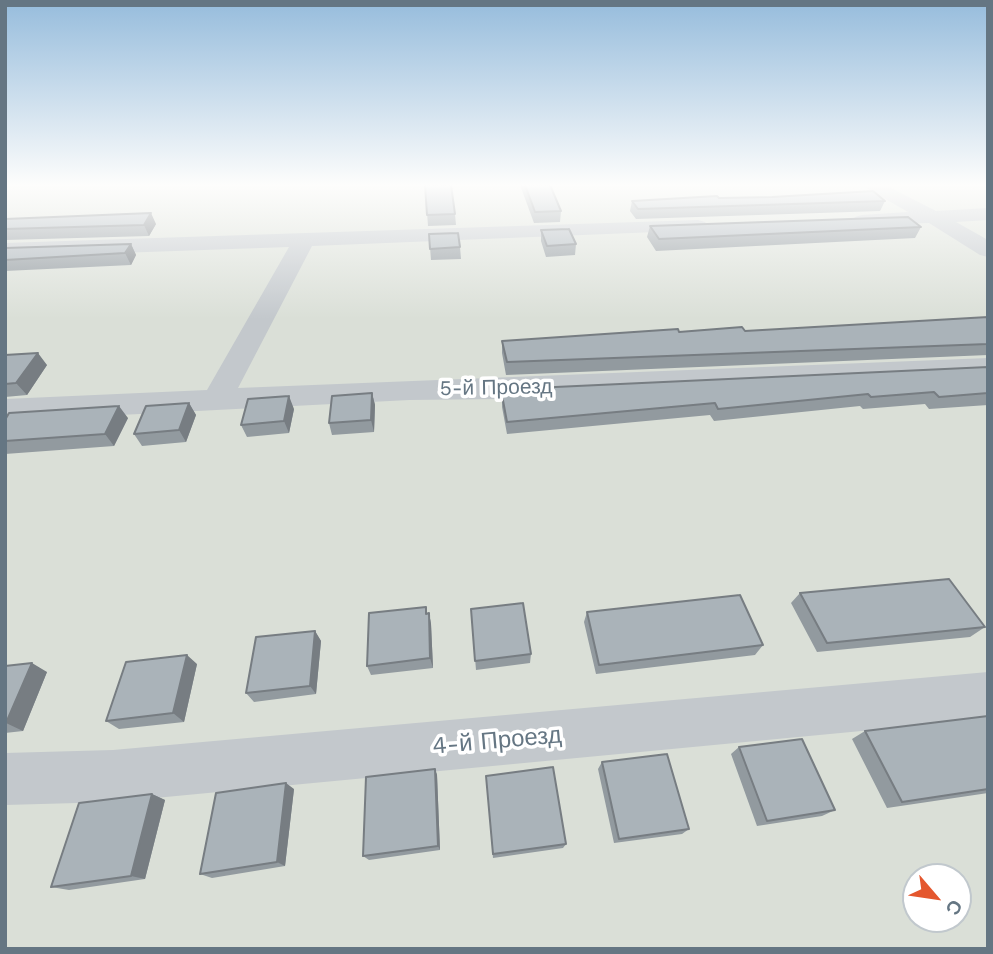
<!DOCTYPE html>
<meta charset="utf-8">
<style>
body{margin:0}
#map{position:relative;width:993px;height:954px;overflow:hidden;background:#fafaf8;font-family:"Work Sans",sans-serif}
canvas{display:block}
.frame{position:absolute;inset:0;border:7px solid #657683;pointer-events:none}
.north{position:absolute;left:902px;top:863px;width:70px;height:70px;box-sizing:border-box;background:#fff;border:2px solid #c1c8cd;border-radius:50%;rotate:119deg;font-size:19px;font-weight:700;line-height:28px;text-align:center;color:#657683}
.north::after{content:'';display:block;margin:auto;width:24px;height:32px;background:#e4572e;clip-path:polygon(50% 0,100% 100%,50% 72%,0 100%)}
</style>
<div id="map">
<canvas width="993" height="954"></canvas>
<div class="frame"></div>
<div class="north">С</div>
</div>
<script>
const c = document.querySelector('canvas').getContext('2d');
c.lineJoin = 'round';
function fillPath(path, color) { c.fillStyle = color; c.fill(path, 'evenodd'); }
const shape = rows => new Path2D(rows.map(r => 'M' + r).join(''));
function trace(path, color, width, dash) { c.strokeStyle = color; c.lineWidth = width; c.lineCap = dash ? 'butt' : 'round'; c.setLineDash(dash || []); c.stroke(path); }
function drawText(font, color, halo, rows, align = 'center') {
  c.font = font + ' "Work Sans",sans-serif'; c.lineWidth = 7; c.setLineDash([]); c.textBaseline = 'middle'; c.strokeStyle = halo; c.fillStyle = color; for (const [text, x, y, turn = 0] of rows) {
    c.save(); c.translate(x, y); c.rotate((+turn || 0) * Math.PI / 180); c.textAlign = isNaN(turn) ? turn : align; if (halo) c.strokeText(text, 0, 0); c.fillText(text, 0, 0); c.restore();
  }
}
const green = shape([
 [5,185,988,185,988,949,5,949],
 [916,877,958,877,958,919,916,919]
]);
const minor = shape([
 [861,185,885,185,936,211,988,208,988,220,956,222,988,240,988,257,980,255,929,223,855,225,852,221,855,217,862,215,908,212,861,185],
 [698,220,705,222,709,226,705,230,312,246,238,388,988,358,988,376,502,399,409,400,5,421,5,399,207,390,289,247,5,257,5,243,698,220],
 [988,672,988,719,113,802,5,805,5,753,113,750,988,672]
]);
const wall = shape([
 [425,185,455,214,456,225,428,226],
 [520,185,550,185,561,211,560,222,534,223],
 [719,198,885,201,880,211,636,219,630,211,632,201],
 [5,219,156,224,149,236,5,240],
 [650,226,921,227,915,238,656,251,647,237],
 [541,230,576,244,575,255,546,257,541,241],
 [429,234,460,247,461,259,431,260],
 [131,244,136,255,131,265,5,271,5,248],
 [988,317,988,355,506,375,502,353,502,341,679,332,745,331],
 [5,355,47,365,27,395,5,397],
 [988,367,988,405,929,409,925,404,863,409,860,406,714,421,710,415,507,434,502,407,502,395,512,394,512,389],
 [372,393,375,405,374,432,332,435,329,423],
 [189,403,196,415,186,442,142,446,134,434],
 [294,409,289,433,247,437,241,425],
 [128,418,114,446,5,454,5,420],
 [800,593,985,627,970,637,817,652,791,603],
 [426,607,427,614,429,613,431,624,433,668,371,675,367,666],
 [471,609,531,654,530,663,476,670],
 [587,612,763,645,755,655,596,674,584,622],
 [315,631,321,641,316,694,254,702,246,693],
 [197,664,184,722,119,729,106,721],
 [5,666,47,672,23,731,5,733],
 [988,716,988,793,887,808,852,739,865,731],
 [739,747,835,810,822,816,757,826,731,754],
 [602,762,689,829,682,834,614,843,598,769],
 [435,769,437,775,440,850,369,860,363,856],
 [486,776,566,844,563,848,493,858],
 [294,789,285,866,212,878,200,874],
 [152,794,165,800,145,879,69,890,51,887]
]);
const shadedWall = shape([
 [151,213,156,224,149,236,144,225],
 [131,244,136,255,131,265,125,253],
 [38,353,47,365,27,395,16,383],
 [372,393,375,405,374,432,371,420],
 [289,396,294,409,289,433,284,421],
 [189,403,196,415,186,442,179,430],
 [119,406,128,418,114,446,105,434],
 [429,613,431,624,433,668,430,658],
 [315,631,321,641,316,694,310,686],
 [187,655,197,664,184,722,173,713],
 [32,663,47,672,23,731,6,723],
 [435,769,437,775,440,850,438,846],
 [286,783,294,789,285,866,277,862],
 [152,794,165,800,145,879,131,876]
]);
const building = shape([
 [425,185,451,185,455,214,427,215,425,185],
 [525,185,550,185,561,211,535,212,525,185],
 [873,191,885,201,638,209,632,201,717,196,719,198,772,197,873,191],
 [151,213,144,225,5,229,5,219,151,213],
 [908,217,921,227,659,239,650,226,908,217],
 [569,229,576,244,547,246,541,230,569,229],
 [458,233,460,247,430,249,429,234,458,233],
 [131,244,125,253,5,260,5,248,131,244],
 [988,317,988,344,507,362,502,341,678,329,679,332,742,327,745,331,988,317],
 [38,353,16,383,5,384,5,355,38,353],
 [988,367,988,393,939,397,934,392,871,397,868,394,718,409,715,403,507,422,502,395,513,394,512,389,988,367],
 [372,393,371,420,329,423,332,396,372,393],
 [289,396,284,421,241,425,248,399,289,396],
 [189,403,179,430,134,434,146,406,189,403],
 [119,406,105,434,5,441,5,420,9,413,119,406],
 [949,579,985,627,827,643,800,593,949,579],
 [740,595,763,645,599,665,587,612,740,595],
 [523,603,531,654,475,661,471,609,523,603],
 [426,607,426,614,429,613,430,658,367,666,369,613,426,607],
 [315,631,310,686,246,693,256,637,315,631],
 [187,655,173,713,106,721,126,662,187,655],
 [32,663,6,723,5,723,5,666,32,663],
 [988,716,988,789,902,802,865,731,988,716],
 [802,739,835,810,767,821,739,747,802,739],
 [667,754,689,829,619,839,602,762,667,754],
 [553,767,566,844,493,854,486,776,553,767],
 [435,769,438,846,363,856,366,777,435,769],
 [286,783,277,862,200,874,216,793,286,783],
 [152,794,131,876,51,887,79,803,152,794]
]);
const streetNames = [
 ["5-й Проезд",496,388,-1]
];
const nearStreetnames = [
 ["4-й Проезд",497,741,-5]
];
fillPath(green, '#dadfd7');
fillPath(minor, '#c3c8cc');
fillPath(wall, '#929a9f');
fillPath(shadedWall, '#777d82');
fillPath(building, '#aab3b9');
trace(building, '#777d82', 2);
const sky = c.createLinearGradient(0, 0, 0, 319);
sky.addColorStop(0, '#96bcdc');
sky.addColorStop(0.58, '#fdfdfc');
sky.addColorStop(1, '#fdfdfc00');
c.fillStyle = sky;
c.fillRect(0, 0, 993, 319);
drawText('21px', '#657683', '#fff', streetNames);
drawText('24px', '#657683', '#fff', nearStreetnames);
</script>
